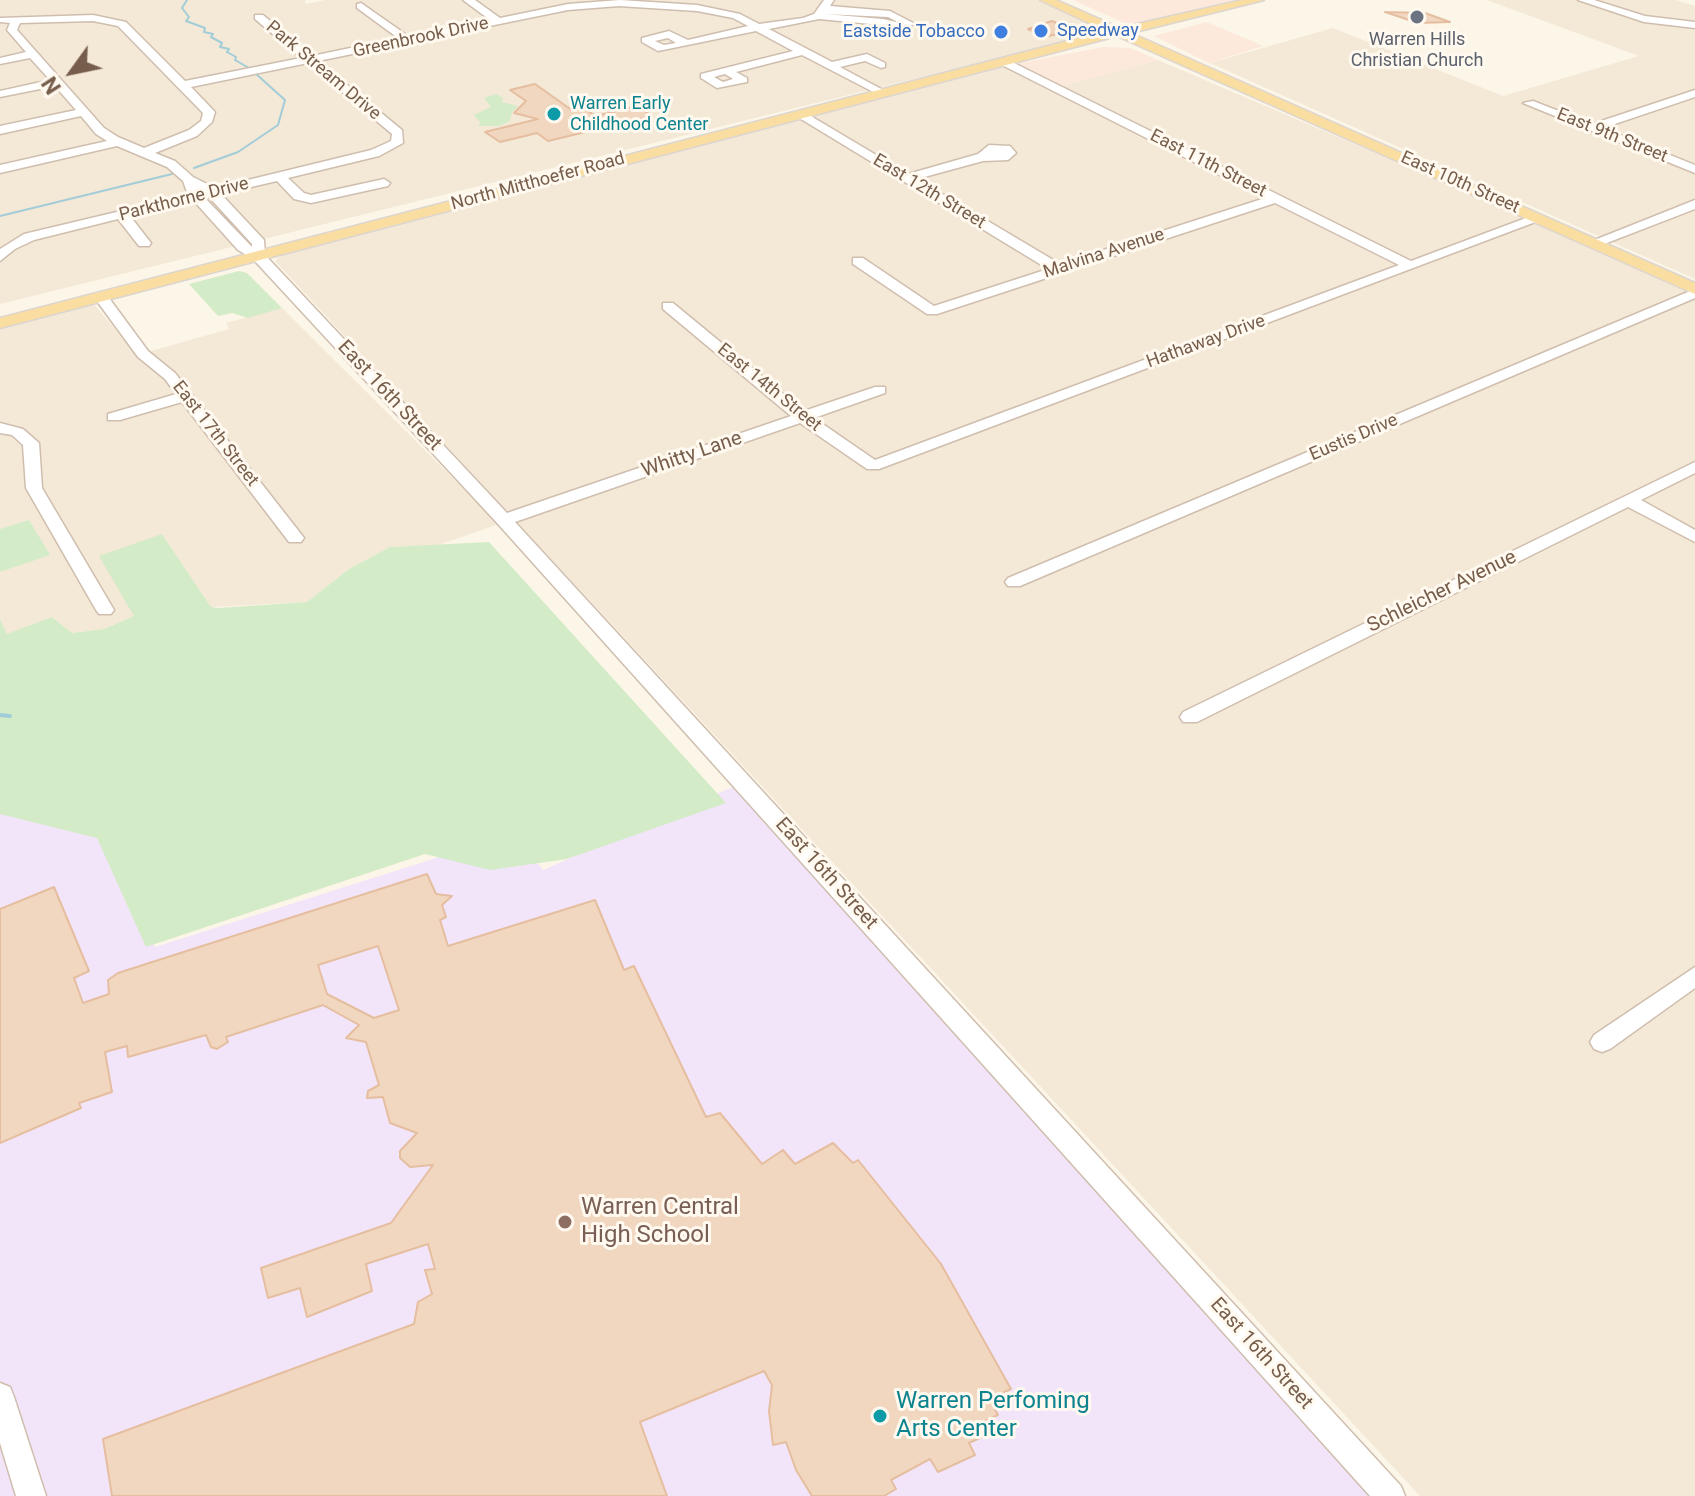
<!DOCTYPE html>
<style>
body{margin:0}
#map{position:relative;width:1695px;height:1496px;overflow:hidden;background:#fcf6e8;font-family:Roboto,sans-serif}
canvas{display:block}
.north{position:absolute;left:32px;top:32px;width:80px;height:80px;-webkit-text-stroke:6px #fff9ef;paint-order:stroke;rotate:237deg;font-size:22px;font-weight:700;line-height:32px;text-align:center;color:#775e4c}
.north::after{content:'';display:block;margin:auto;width:28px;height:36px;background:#775e4c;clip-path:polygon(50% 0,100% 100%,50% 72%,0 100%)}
</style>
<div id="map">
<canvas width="1695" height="1496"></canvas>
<div class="north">N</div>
</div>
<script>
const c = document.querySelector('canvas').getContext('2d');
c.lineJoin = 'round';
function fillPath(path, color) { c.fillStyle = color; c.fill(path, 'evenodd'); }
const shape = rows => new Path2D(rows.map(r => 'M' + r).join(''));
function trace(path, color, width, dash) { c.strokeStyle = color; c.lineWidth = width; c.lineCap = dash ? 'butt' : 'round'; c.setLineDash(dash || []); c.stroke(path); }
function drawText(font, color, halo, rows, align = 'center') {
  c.font = font + ' Roboto,sans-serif'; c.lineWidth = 6; c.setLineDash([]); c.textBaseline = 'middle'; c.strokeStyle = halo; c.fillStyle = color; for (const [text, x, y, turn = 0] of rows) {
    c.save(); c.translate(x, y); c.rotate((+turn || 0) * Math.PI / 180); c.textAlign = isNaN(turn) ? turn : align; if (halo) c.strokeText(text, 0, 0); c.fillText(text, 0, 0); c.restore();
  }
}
const residential = shape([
 [0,0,305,0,306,4,325,0,1037,0,1108,31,0,304],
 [1487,0,1676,0,1695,6,1695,279,1210,63,1333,28,1503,96,1639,56],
 [1158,60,1467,192,1695,295,1695,1496,1420,1496,275,261,283,254,1015,64,1061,86],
 [93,303,137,355,229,329,226,323,282,308,499,524,438,545,390,547,349,569,307,602,211,607,162,534,134,616,104,629,72,633,52,617,7,635,0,619,0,572,49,555,29,520,0,529,0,327]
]);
const commercial = shape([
 [1073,0,1234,0,1139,25,1127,24],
 [1207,22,1263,46,1209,63,1154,36],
 [1104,47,1130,48,1158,60,1061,86,1015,64]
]);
const education = shape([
 [735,786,1378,1496,0,1496,0,813,104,839,155,947,515,833,543,870]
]);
const green = shape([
 [496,94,503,98,502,102,518,106,512,112,510,121,499,126,479,126,480,122,474,115,491,107,484,98],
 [239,271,247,273,282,308,248,318,232,313,218,316,189,284],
 [29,520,50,555,0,572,0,529],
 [162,534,211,607,218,608,307,602,349,569,390,547,489,542,726,803,567,859,490,870,425,854,146,947,97,838,0,814,0,619,7,634,52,617,72,633,104,629,134,616,99,556]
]);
const streamFar1 = shape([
 [187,0,182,8,189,17,186,21,205,28,204,32,213,34,211,37,222,43,220,47,229,49,227,52,236,57,235,60,249,68],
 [194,168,238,152,278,125,285,100,255,73],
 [0,216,172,174]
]);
const stream = shape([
 [0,715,10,716]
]);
const building = shape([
 [1385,12,1425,13,1450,22,1418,23,1385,12],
 [1052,21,1072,30,1045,37,1028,29,1052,21],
 [535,84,573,111,583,108,596,116,637,106,652,116,548,141,537,133,500,142,485,132,538,119,514,113,526,101,510,90,535,84],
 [427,874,436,894,452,896,442,905,446,917,440,920,448,946,595,900,624,970,634,966,706,1117,720,1113,762,1164,783,1150,795,1164,833,1143,853,1163,858,1160,941,1264,1011,1389,989,1399,998,1415,976,1425,982,1437,969,1443,975,1455,938,1472,930,1459,891,1480,896,1489,884,1496,812,1496,796,1470,786,1442,773,1445,769,1411,772,1385,764,1371,640,1422,667,1496,112,1496,103,1439,414,1324,418,1302,432,1294,425,1270,435,1269,428,1244,366,1264,372,1291,307,1317,300,1288,268,1298,261,1268,391,1223,433,1165,410,1167,400,1158,400,1151,417,1133,390,1123,383,1097,367,1098,368,1091,379,1085,366,1042,346,1038,359,1025,323,1005,226,1037,228,1042,217,1049,211,1047,206,1035,128,1057,127,1046,105,1052,112,1092,79,1103,81,1108,0,1143,0,909,54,887,89,971,74,978,83,1003,109,994,108,980,118,973,427,874],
 [378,946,399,1010,374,1018,327,994,318,965,378,946]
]);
const minor = shape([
 [463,0,475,0,500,18,568,4,620,0,697,5,740,14,759,24,803,18,814,14,824,0,834,0,830,6,890,11,915,24,895,31,881,25,819,19,769,29,832,62,867,54,885,63,885,67,881,68,865,61,840,67,885,91,887,93,881,96,802,55,736,72,747,78,747,82,717,88,701,78,701,74,793,51,756,31,658,51,642,42,642,38,669,31,688,40,748,26,733,18,697,11,619,6,568,10,318,61,402,130,403,143,379,156,288,178,304,193,311,195,384,179,390,183,388,186,311,203,294,199,277,181,221,194,264,240,265,255,507,513,791,416,663,309,663,303,673,303,804,411,875,387,885,387,885,393,814,418,875,460,1399,265,1275,203,937,314,927,314,853,264,853,258,863,258,934,306,1048,269,796,116,796,112,804,112,908,174,978,154,989,145,1010,146,1016,153,1008,160,983,161,917,179,1060,264,1265,198,1000,64,1000,60,1008,60,1411,261,1534,215,1546,218,879,469,867,469,800,423,515,522,1401,1486,1405,1496,1370,1496,498,524,253,259,238,250,194,201,130,216,151,243,149,246,139,246,118,219,34,240,15,249,0,261,0,249,24,234,188,195,183,181,167,167,117,146,0,173,0,165,107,141,96,134,81,116,0,134,0,126,76,110,55,86,0,97,0,91,50,80,30,58,0,64,0,58,26,52,7,30,10,23,0,22,0,18,93,15,126,22,185,81,301,58,255,19,255,15,263,15,312,56,398,38,357,8,357,4,361,3,408,36,490,20,463,0],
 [825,14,888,17,900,23,883,19,825,14],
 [93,21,118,26,203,113,201,121,189,130,144,148,118,137,104,128,17,30,20,23,93,21],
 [668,38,676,43,664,45,655,41,668,38],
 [308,63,392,134,391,141,371,150,215,188,193,177,175,161,155,153,197,136,212,122,215,112,191,87,308,63],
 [725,74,733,79,723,82,714,77,725,74],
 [209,197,252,244,252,247,205,198,209,197],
 [1578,0,1594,0,1645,16,1695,22,1695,28,1644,22,1578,0],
 [1695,90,1695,97,1603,128,1695,165,1695,173,1523,103,1533,101,1592,124,1695,90],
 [1695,200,1695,209,1599,246,1587,243,1695,200],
 [1695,289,1695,298,1020,586,1008,586,1005,582,1008,578,1695,289],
 [101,293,106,294,148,351,175,373,301,534,304,538,301,542,289,542,182,402,120,420,108,420,108,414,176,394,165,379,138,357,94,297,101,293],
 [0,423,23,429,39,443,42,488,114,610,111,614,99,614,96,610,26,488,23,445,12,435,0,433,0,423],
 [1695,462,1695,473,1641,500,1695,530,1695,542,1628,507,1197,722,1183,722,1180,717,1183,712,1695,462],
 [1695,967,1695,988,1610,1049,1602,1052,1594,1049,1590,1042,1594,1035,1695,967],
 [0,1383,10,1387,14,1397,46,1496,16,1496,0,1443,0,1383]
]);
const major = shape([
 [1040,0,1056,0,1120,28,1242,0,1264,0,1131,33,1695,283,1695,294,1117,36,0,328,0,318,1106,31,1040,0]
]);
const markers = [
 [1417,17,8,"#6b7280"],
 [1041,31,8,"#3f7fe0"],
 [1001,32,8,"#3f7fe0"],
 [554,114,8,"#0f9aa8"],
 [565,1222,8,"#8d6e63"],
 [880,1416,8,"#0f9aa8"]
];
const farShopnames = [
 ["Speedway",1057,31],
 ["Eastside Tobacco",985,32,"right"]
];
const farStreetnames = [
 ["Greenbrook Drive",421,38,-12],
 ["Park Stream Drive",323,71,40],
 ["East 9th Street",1612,136,22],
 ["East 11th Street",1208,164,27],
 ["North Mitthoefer Road",538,182,-15],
 ["East 10th Street",1460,183,24],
 ["East 12th Street",929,192,31],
 ["Parkthorne Drive",184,200,-14],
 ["Malvina Avenue",1104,254,-18],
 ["Hathaway Drive",1206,342,-20],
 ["East 14th Street",769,388,39],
 ["East 17th Street",215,434,52],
 ["Eustis Drive",1354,438,-23]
];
const farWorshipnames = [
 ["Warren Hills",1417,40],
 ["Christian Church",1417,61]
];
const farCulturenames = [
 ["Warren Early",570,104],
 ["Childhood Center",570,125]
];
const streetNames = [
 ["East 16th Street",389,396,47],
 ["Whitty Lane",692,455,-19],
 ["Schleicher Avenue",1442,592,-26],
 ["East 16th Street",826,874,48],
 ["East 16th Street",1261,1354,48]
];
const nearEducationnames = [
 ["Warren Central",581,1208],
 ["High School",581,1236]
];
const nearCulturenames = [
 ["Warren Perfoming",896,1402],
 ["Arts Center",896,1430]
];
fillPath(residential, '#f4e8d7');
fillPath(commercial, '#fde8dc');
fillPath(education, '#f3e5f9');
fillPath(green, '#d3ebc6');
trace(streamFar1, '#a2cdd8', 2);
trace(stream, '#a2cdd8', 4);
fillPath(building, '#f2d7c0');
trace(building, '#e5bea0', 2);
trace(minor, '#cfbeae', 3);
trace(major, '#dcd5d0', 3);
fillPath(minor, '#fff');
fillPath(major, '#fadea1');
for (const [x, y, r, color] of markers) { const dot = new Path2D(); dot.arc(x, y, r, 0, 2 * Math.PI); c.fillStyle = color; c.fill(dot); trace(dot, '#fff9ef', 3); }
drawText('18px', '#366cbe', '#fff9ef', farShopnames, 'left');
drawText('18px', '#775e4c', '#fff9ef', farStreetnames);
drawText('18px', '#5b616d', '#fff9ef', farWorshipnames);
drawText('18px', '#0d838f', '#fff9ef', farCulturenames, 'left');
drawText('20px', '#775e4c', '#fff9ef', streetNames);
drawText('24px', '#785e54', '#fff9ef', nearEducationnames, 'left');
drawText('24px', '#0d838f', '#fff9ef', nearCulturenames, 'left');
</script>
